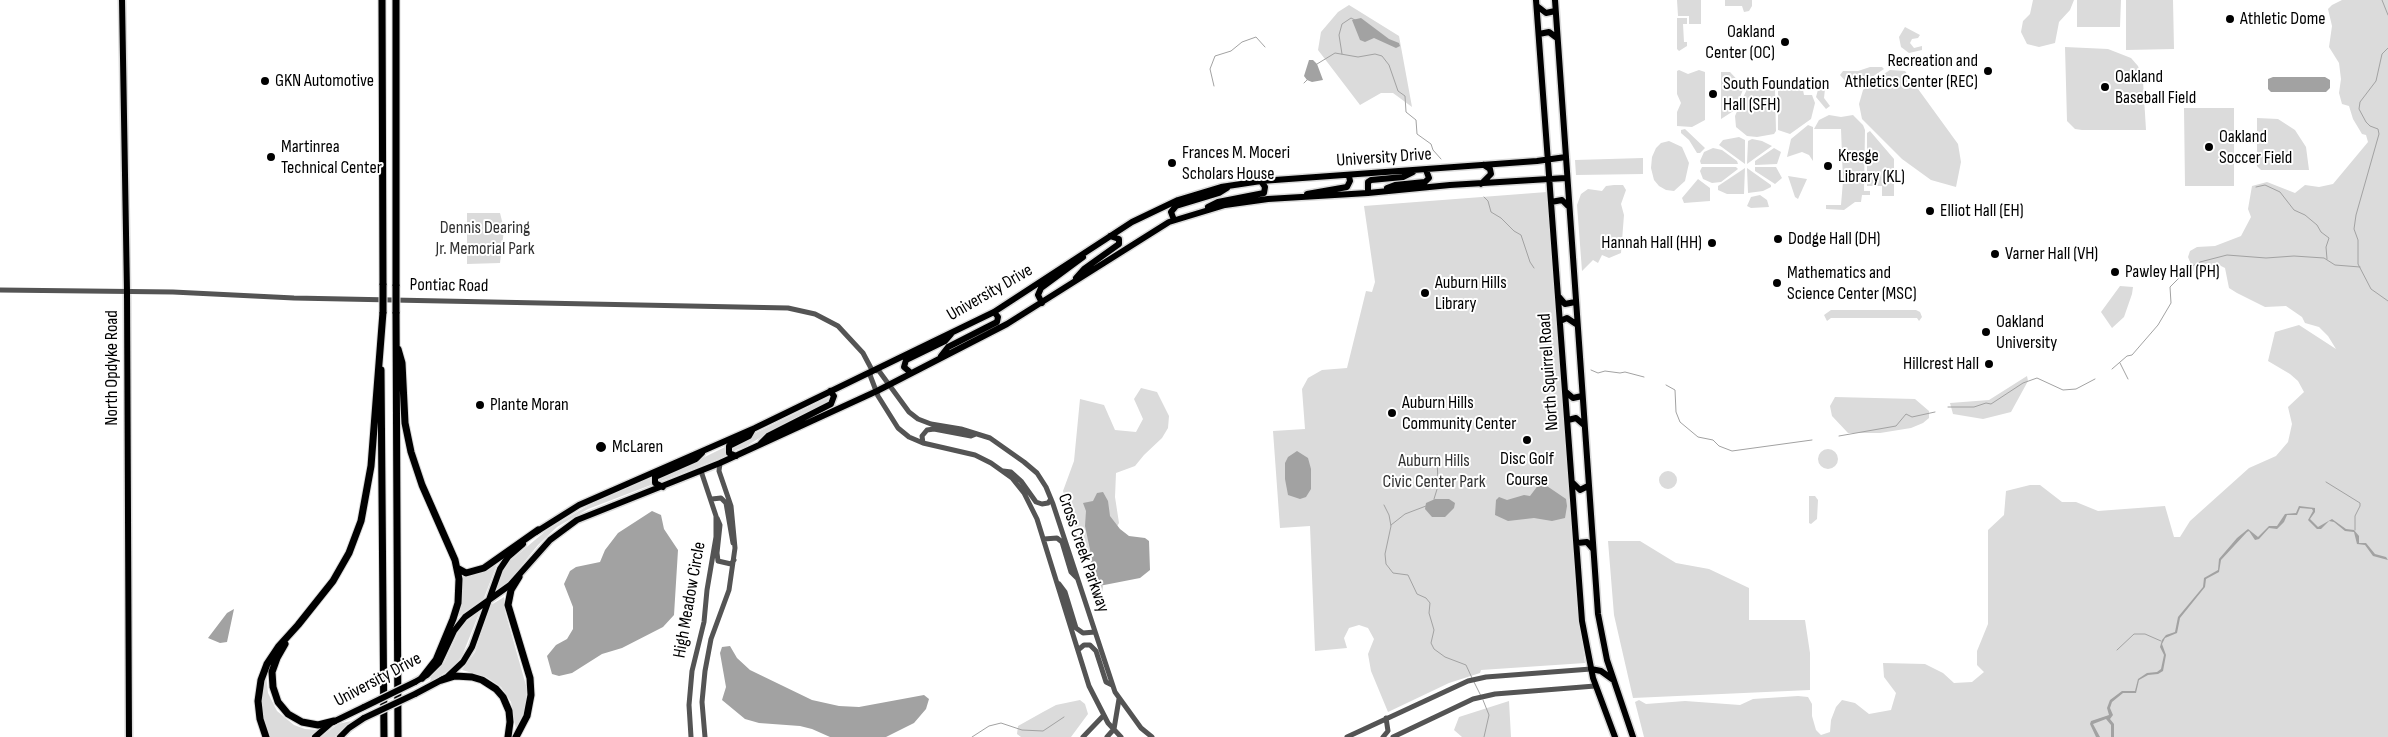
<!DOCTYPE html>
<style>
body{margin:0}
canvas{display:block;background:#fff}
</style>
<canvas width="2388" height="737"></canvas>
<script>
const c = document.querySelector('canvas').getContext('2d');
c.lineJoin = 'round';
function fillPath(path, color) { c.fillStyle = color; c.fill(path, 'evenodd'); }
const shape = rows => new Path2D(rows.map(r => 'M' + r).join(''));
function trace(path, color, width, dash) { c.strokeStyle = color; c.lineWidth = width; c.lineCap = dash ? 'butt' : 'round'; c.setLineDash(dash || []); c.stroke(path); }
function drawText(font, color, halo, rows, align = 'center') {
  c.font = font + ' "Sofia Sans Condensed",sans-serif'; c.lineWidth = 4; c.setLineDash([]); c.textBaseline = 'middle'; c.strokeStyle = halo; c.fillStyle = color; for (const [text, x, y, turn = 0] of rows) {
    c.save(); c.translate(x, y); c.rotate((+turn || 0) * Math.PI / 180); c.textAlign = isNaN(turn) ? turn : align; if (halo) c.strokeText(text, 0, 0); c.fillText(text, 0, 0); c.restore();
  }
}
const green = shape([
 [1677,0,1701,0,1701,24,1689,24,1689,16,1678,16],
 [1725,0,1752,0,1752,6,1749,11,1744,12,1742,6,1725,6],
 [2033,0,2074,0,2070,10,2059,22,2055,43,2039,47,2027,44,2021,32,2023,21,2030,14],
 [2077,0,2121,0,2120,27,2077,27],
 [2126,0,2173,0,2174,49,2126,50],
 [2342,0,2388,0,2388,737,1644,737,1635,702,1639,700,1646,704,1685,701,1740,705,1753,699,1798,696,1808,697,1812,704,1812,716,1816,730,1821,735,1830,732,1831,720,1836,707,1842,700,1855,703,1869,714,1891,710,1896,693,1884,677,1883,663,1925,664,1943,673,1954,683,1972,682,1984,672,1977,665,1977,651,1988,624,1988,530,2004,515,2006,491,2030,485,2040,485,2062,502,2076,502,2098,511,2165,506,2174,537,2180,537,2190,521,2249,468,2276,456,2288,442,2292,424,2288,407,2304,392,2298,381,2290,374,2268,361,2275,332,2299,325,2336,349,2328,336,2319,327,2305,323,2302,317,2286,306,2265,307,2237,293,2229,288,2225,268,2219,265,2201,275,2195,274,2188,257,2190,251,2197,247,2215,246,2241,236,2251,217,2248,209,2252,186,2267,182,2295,193,2305,185,2319,187,2333,184,2368,142,2366,135,2362,134,2353,119,2349,106,2342,104,2339,93,2341,79,2339,63,2329,47,2332,26,2328,9,2332,5],
 [1349,5,1399,36,1412,107,1393,93,1381,93,1360,105,1318,50,1321,32,1338,12],
 [1677,18,1687,18,1687,24,1683,24,1684,42,1687,42,1687,46,1679,51,1677,49],
 [1905,27,1920,35,1918,38,1912,39,1910,43,1914,48,1922,46,1922,50,1909,53,1901,47,1899,37],
 [2065,47,2108,49,2131,58,2138,66,2143,81,2146,130,2082,130,2075,129,2067,121],
 [1870,67,1882,67,1884,69,1860,85,1847,83,1840,75,1843,71,1858,71],
 [1679,70,1688,74,1699,70,1705,72,1705,120,1692,127,1677,126,1677,112,1681,103,1677,94,1677,71],
 [1890,70,1905,71,1958,144,1961,162,1956,187,1931,180,1902,159,1862,119,1859,104,1863,90,1870,83],
 [1721,72,1730,72,1744,87,1735,110,1721,119],
 [1819,86,1825,89,1824,98,1830,106,1826,109,1816,97],
 [1747,89,1775,90,1776,131,1774,134,1757,137,1747,136,1736,127,1735,116],
 [1778,90,1803,90,1804,95,1812,95,1815,103,1811,119,1790,134,1778,130],
 [2184,108,2234,108,2234,186,2185,186],
 [1829,115,1841,117,1853,115,1863,125,1865,130,1864,191,1870,191,1870,195,1862,195,1861,202,1855,202,1844,210,1826,209,1826,205,1841,205,1843,181,1841,129,1814,129,1819,120],
 [2257,118,2278,119,2295,130,2306,147,2309,170,2261,170,2257,166],
 [1808,125,1813,127,1813,161,1809,155,1802,152,1787,157,1791,139],
 [1685,129,1705,148,1700,153,1697,153,1689,140,1681,133,1681,130],
 [1870,131,1894,159,1894,196,1882,196,1882,186,1867,186,1867,133],
 [1739,137,1745,140,1745,164,1719,145,1723,140],
 [1752,139,1762,141,1772,146,1747,164,1748,141],
 [1669,141,1682,147,1689,163,1685,181,1674,191,1666,190,1659,186,1654,180,1651,168,1652,157,1656,148,1661,143],
 [1713,148,1722,150,1737,161,1738,164,1701,164,1700,161,1704,152],
 [1774,148,1781,152,1777,164,1755,165,1755,161],
 [1643,158,1643,174,1576,175,1575,160],
 [1702,167,1736,167,1738,169,1721,182,1712,183,1703,179,1700,171],
 [1755,167,1776,167,1782,178,1775,184,1755,171],
 [1745,168,1744,194,1727,194,1718,190,1718,186],
 [1747,168,1771,185,1771,187,1763,191,1748,193],
 [1788,176,1807,179,1798,199,1795,197],
 [1698,179,1710,188,1710,201,1684,203,1682,198],
 [1614,185,1623,185,1626,190,1621,204,1624,215,1621,253,1609,258,1602,255,1598,263,1593,260,1582,271,1577,205,1581,194,1588,189,1602,191,1606,186],
 [1547,192,1580,623,1585,663,1481,670,1480,673,1449,683,1388,712,1371,671,1368,654,1374,639,1368,628,1359,625,1349,628,1344,638,1347,648,1315,651,1310,526,1280,528,1273,431,1305,429,1302,389,1308,378,1322,370,1347,368,1366,291,1372,292,1375,282,1364,206],
 [1760,195,1767,200,1769,207,1751,208,1747,206,1751,197],
 [467,213,500,213,504,229,500,263,467,264],
 [2120,286,2133,287,2132,294,2124,317,2112,328,2101,312],
 [1831,310,1916,310,1920,312,1922,317,1919,321,1917,318,1831,318,1827,321,1824,315],
 [2027,376,2028,381,2011,412,1983,419,1953,414,1950,403,1989,400],
 [1141,388,1157,392,1169,416,1168,428,1162,438,1144,455,1135,466,1116,473,1115,497,1119,523,1105,547,1083,555,1063,491,1074,461,1080,399,1104,405,1115,430,1136,432,1143,419,1134,399],
 [829,397,827,402,779,426,745,447,733,451,731,449,733,444],
 [1835,397,1915,399,1929,411,1929,418,1923,423,1911,428,1880,433,1848,433,1832,416,1830,406],
 [725,447,726,456,670,478,661,481,658,480],
 '1818 459a10 10 0 1 1 20 0a10 10 0 1 1-20 0Z',
 '1659 480a9 9 0 1 1 18 0a9 9 0 1 1-18 0Z',
 [650,478,651,485,588,509,557,527,538,545,509,581,495,593,501,574,509,562,548,529,589,505],
 [1809,496,1815,496,1818,500,1817,519,1811,524,1809,523],
 [1608,541,1640,541,1676,563,1709,569,1749,588,1749,620,1805,620,1810,653,1810,690,1633,698,1614,615],
 [497,564,484,598,458,617,462,592,462,577,477,574],
 [504,597,505,611,527,689,525,710,516,729,511,702,501,687,486,677,462,670,475,652,491,605],
 [480,611,462,656,451,669,430,682,431,677,444,663,459,631,466,622],
 [266,675,268,693,277,711,294,725,305,729,317,730,310,737,269,737,263,721,261,699],
 [1080,700,1085,704,1088,714,1071,737,1021,737,1017,734,1018,726,1043,712,1056,705],
 [1509,701,1511,737,1462,737,1454,730,1459,717],
 [351,721,335,737,321,737,338,724]
]);
const water = shape([
 [1361,18,1389,39,1399,43,1400,46,1396,48,1374,38,1365,42,1360,40,1352,20],
 [1309,60,1313,60,1317,64,1323,80,1312,82,1307,80,1304,76],
 [2273,77,2325,77,2330,80,2330,88,2326,92,2271,92,2268,89,2268,79],
 [1297,451,1308,458,1311,469,1311,489,1306,497,1300,499,1288,495,1285,479,1285,463,1288,457],
 [1539,484,1544,484,1566,499,1567,506,1565,518,1552,521,1534,518,1508,521,1495,515,1496,500,1499,497,1507,500,1524,495,1530,496],
 [1103,492,1108,501,1110,516,1120,529,1129,536,1145,538,1149,541,1150,570,1140,578,1094,587,1088,570,1092,559,1085,526,1086,511,1083,503,1093,501,1097,493],
 [1435,499,1449,499,1455,503,1454,508,1445,517,1432,517,1425,509,1426,503],
 [2299,506,2315,508,2315,512,2310,519,2318,527,2332,519,2346,529,2354,530,2359,536,2359,543,2366,543,2375,554,2386,557,2388,560,2373,556,2365,545,2357,544,2354,532,2345,531,2334,522,2329,521,2321,529,2317,529,2308,520,2313,511,2312,509,2300,508,2297,515,2287,515,2284,522,2277,529,2269,528,2259,539,2255,540,2249,531,2247,532,2221,560,2219,572,2206,579,2205,587,2180,618,2177,633,2165,638,2162,644,2166,655,2163,671,2158,674,2148,675,2139,680,2136,693,2123,693,2112,702,2110,708,2113,715,2110,719,2114,724,2114,737,2111,737,2111,725,2106,719,2093,724,2100,737,2096,737,2090,724,2091,721,2109,715,2107,708,2110,700,2122,691,2135,691,2138,679,2147,673,2157,672,2161,669,2164,655,2160,647,2162,640,2166,635,2175,632,2178,617,2203,587,2204,578,2218,570,2219,559,2237,538,2248,529,2258,537,2269,526,2277,526,2285,514,2296,513],
 [652,511,661,515,664,529,678,550,674,615,663,627,622,648,602,654,572,673,559,676,552,674,547,656,556,645,567,639,573,629,573,607,564,584,570,571,576,567,600,562,605,550,618,533],
 [234,609,227,642,220,643,208,638,227,613],
 [730,646,737,658,750,670,812,700,839,706,859,707,924,695,929,699,926,709,914,723,886,737,830,737,812,729,800,726,759,723,745,719,722,700,726,687,720,653,722,647]
]);
const stream = shape([
 [2382,0,2388,15],
 [2388,48,2382,54,2376,81,2360,102,2359,109,2366,122,2370,126,2378,129,2379,134,2356,215,2354,229,2358,240,2358,264,2371,289,2388,301],
 [1342,54,1339,35,1342,24,1351,18,1357,21],
 [1317,64,1335,53,1358,57,1375,54,1382,56,1389,65,1398,91,1405,96,1406,112,1416,120,1417,134,1431,144,1433,150,1441,159],
 [1304,83,1307,80],
 [1214,86,1210,69,1215,56,1231,51,1242,42,1256,37,1265,47],
 [2256,187,2265,185,2280,192,2294,210,2305,215,2317,225,2321,232,2329,238,2326,247,2327,259],
 [1484,197,1488,201,1491,212,1501,218,1514,231,1521,235,1530,262,1534,268],
 [2120,363,2128,379],
 [2112,369,2127,356,2132,355,2158,325,2171,303,2170,287,2189,268,2200,262,2227,255,2266,258,2294,256,2324,258,2335,265,2360,267],
 [1591,370,1598,373,1605,371,1620,373,1625,372,1644,377],
 [1666,385,1675,390,1676,412,1680,422,1698,437,1713,440,1719,446,1732,451,1812,440],
 [1948,407,1974,407,1986,403,1991,404,2023,383,2037,378,2063,390,2076,389,2095,379],
 [1839,436,1896,426,1906,414,1912,417,1935,412],
 [2326,482,2360,503,2360,506,2355,516,2355,530],
 [1434,499,1438,486,1437,455],
 [1384,505,1389,515,1391,526,1385,554,1386,564,1393,573,1408,575,1417,594,1426,598,1430,603,1429,613,1434,630,1431,643,1434,649,1445,657,1466,665,1472,678],
 [1391,525,1405,514,1426,506],
 [1098,603,1101,600,1102,586],
 [2117,650,2134,634,2145,634,2161,641],
 [1474,682,1481,696],
 [1483,700,1489,715,1484,737],
 [972,737,989,726,1001,723,1022,730,1043,731,1064,717]
]);
const minor = shape([
 [0,290,173,292,294,298,788,308,815,314,838,326,863,353,872,370],
 [872,370,870,375,878,396,898,428,909,437,923,443,975,455,991,463,1012,478,1024,493,1037,519,1089,686,1108,723,1121,737],
 [873,370,879,371,909,412,918,419,931,424,961,429,990,438,1024,462,1037,473,1046,487,1053,504,1115,692,1141,728,1152,737],
 [923,443,922,436,927,430,934,429,971,436,976,434],
 [1003,471,1011,472,1021,481,1036,502,1042,504,1048,503,1051,499],
 [712,499,721,498,726,503,733,543],
 [717,518,720,525,717,553,718,561,731,564,734,560],
 [1044,539,1057,538,1062,542,1071,572,1077,578],
 [1059,584,1065,592,1076,628,1083,633,1095,632],
 [1078,650,1084,645,1090,645,1096,651,1106,682,1112,685],
 [691,737,689,705,692,671,704,622,707,590,716,537,716,516,701,471],
 [705,737,702,702,705,671,711,639,729,590,735,548,731,506,719,471,720,463],
 [1083,737,1104,715],
 [1107,737,1114,729,1119,699],
 [1347,737,1468,681,1486,677,1591,669],
 [1383,737,1388,731,1386,718],
 [1393,737,1473,699,1495,694,1595,686]
]);
const major = shape([
 [122,0,127,291,129,737],
 [1536,0,1582,621,1593,678,1615,737],
 [1555,0,1598,614,1607,660,1633,737],
 [1537,6,1546,13,1555,11],
 [1539,34,1549,32,1557,38],
 [1481,184,1491,174,1490,169,1484,165],
 [1387,188,1395,185,1425,182,1429,178,1426,170],
 [1368,193,1368,182,1371,180,1403,177,1413,172],
 [1307,194,1347,187,1350,181,1349,176],
 [1551,202,1562,200,1568,206],
 [1208,207,1218,202,1264,193,1265,187,1261,181],
 [1174,220,1171,212,1176,206,1219,193,1227,188],
 [1076,278,1084,269,1119,244,1119,239,1110,236],
 [1559,297,1565,304,1575,302],
 [1042,303,1038,295,1041,288,1083,257],
 [1560,321,1567,318,1576,324],
 [941,356,948,347,997,322,998,317,994,312],
 [911,373,904,367,906,360,945,341,951,334],
 [1566,392,1573,398,1582,396],
 [1568,420,1576,418,1584,425],
 [761,443,768,436,831,404,834,396,830,391],
 [736,456,729,453,729,446,749,436,753,429],
 [1572,482,1580,490,1588,486],
 [663,487,655,483,655,477,696,459,702,453],
 [536,532,579,505,755,428,994,312,1132,222,1178,200,1221,187,1261,181,1537,161,1566,157],
 [1577,543,1587,542,1593,549],
 [1591,669,1601,671,1612,679],
 [415,682,427,675,439,663,454,631,465,617,510,585,550,540,577,520,720,463,877,391,1007,324,1169,222,1225,205,1268,199,1368,193,1450,185,1566,178],
 [415,694,447,677,463,662,472,647,500,569,508,557,523,544],
 [315,737,331,723,364,707],
 [340,737,349,728,364,718]
]);
const highway = shape([
 [382,0,383,285],
 [396,0,396,286],
 [396,312,398,737],
 [398,349,402,363,405,423,411,452,422,485,455,560,459,579,458,603,453,619,436,660,422,678],
 [381,370,384,737],
 [457,568,466,573,484,568,538,530],
 [285,644,277,658,272,672,273,687,278,702,288,714,302,722,318,725,334,721],
 [442,680,455,676,472,677,482,680,496,689,503,697,509,711,510,722,508,737],
 [266,737,260,719,258,701,261,680,267,664,279,646,298,625,333,581,349,553,361,521,371,466,383,312],
 [516,737,527,716,531,695,530,678,508,605,511,590,519,577]
]);
const majorBridge = shape([
 [364,707,415,682],
 [364,718,415,694]
]);
const highwayBridge = shape([
 [396,286,396,312],
 [383,312,383,285]
]);
const markers = [
 [2230,19,5,"#000"],
 [1785,42,5,"#000"],
 [1988,71,5,"#000"],
 [265,81,5,"#000"],
 [2105,87,5,"#000"],
 [1713,94,5,"#000"],
 [2209,147,5,"#000"],
 [271,157,5,"#000"],
 [1172,163,5,"#000"],
 [1828,166,5,"#000"],
 [1930,211,5,"#000"],
 [1778,239,5,"#000"],
 [1712,243,5,"#000"],
 [1995,254,5,"#000"],
 [2115,272,5,"#000"],
 [1777,283,5,"#000"],
 [1425,293,5,"#000"],
 [1986,332,5,"#000"],
 [1989,364,5,"#000"],
 [480,405,5,"#000"],
 [1392,413,5,"#000"],
 [1527,440,5,"#000"],
 [601,447,6,"#000"]
];
const poiNames = [
 ["Athletic Dome",2240,19],
 ["Oakland",1775,32,"right"],
 ["Center (OC)",1775,53,"right"],
 ["Recreation and",1978,61,"right"],
 ["Athletics Center (REC)",1978,82,"right"],
 ["Oakland",2115,77],
 ["Baseball Field",2115,98],
 ["GKN Automotive",275,81],
 ["South Foundation",1723,84],
 ["Hall (SFH)",1723,105],
 ["Oakland",2219,137],
 ["Soccer Field",2219,158],
 ["Martinrea",281,147],
 ["Technical Center",281,168],
 ["Frances M. Moceri",1182,153],
 ["Scholars House",1182,174],
 ["Kresge",1838,156],
 ["Library (KL)",1838,177],
 ["Elliot Hall (EH)",1940,211],
 ["Dodge Hall (DH)",1788,239],
 ["Hannah Hall (HH)",1702,243,"right"],
 ["Varner Hall (VH)",2005,254],
 ["Pawley Hall (PH)",2125,272],
 ["Mathematics and",1787,273],
 ["Science Center (MSC)",1787,294],
 ["Auburn Hills",1435,283],
 ["Library",1435,304],
 ["Oakland",1996,322],
 ["University",1996,343],
 ["Hillcrest Hall",1979,364,"right"],
 ["Auburn Hills",1402,403],
 ["Community Center",1402,424],
 ["Plante Moran",490,405],
 ["McLaren",612,447],
 ["Disc Golf",1527,459,"center"],
 ["Course",1527,480,"center"]
];
const streetNames = [
 ["University Drive",1384,158,-4],
 ["Pontiac Road",449,286,1],
 ["University Drive",990,293,-30],
 ["North Opdyke Road",112,368,-90],
 ["North Squirrel Road",1549,372,-94],
 ["Cross Creek Parkway",1083,553,71],
 ["High Meadow Circle",690,600,-80],
 ["University Drive",378,680,-28]
];
const parkNames = [
 ["Dennis Dearing",485,228],
 ["Jr. Memorial Park",485,249],
 ["Auburn Hills",1434,461],
 ["Civic Center Park",1434,482]
];
fillPath(green, '#dbdbdb');
fillPath(water, '#a2a2a2');
trace(stream, '#a2a2a2', 1);
trace(major, '#dbdbdb', 9);
trace(highway, '#dbdbdb', 9);
trace(minor, '#545454', 5);
trace(major, '#000', 6);
trace(highway, '#000', 7);
trace(majorBridge, '#dbdbdb', 9, []);
trace(highwayBridge, '#dbdbdb', 9, []);
trace(majorBridge, '#000', 6);
trace(highwayBridge, '#000', 7);
for (const [x, y, r, color] of markers) { const dot = new Path2D(); dot.arc(x, y, r, 0, 2 * Math.PI); c.fillStyle = color; c.fill(dot); trace(dot, '#fff', 2); }
drawText('18px', '#000', '#fff', poiNames, 'left');
drawText('18px', '#000', '#fff', streetNames);
drawText('18px', '#323232', '#fff', parkNames);
</script>
